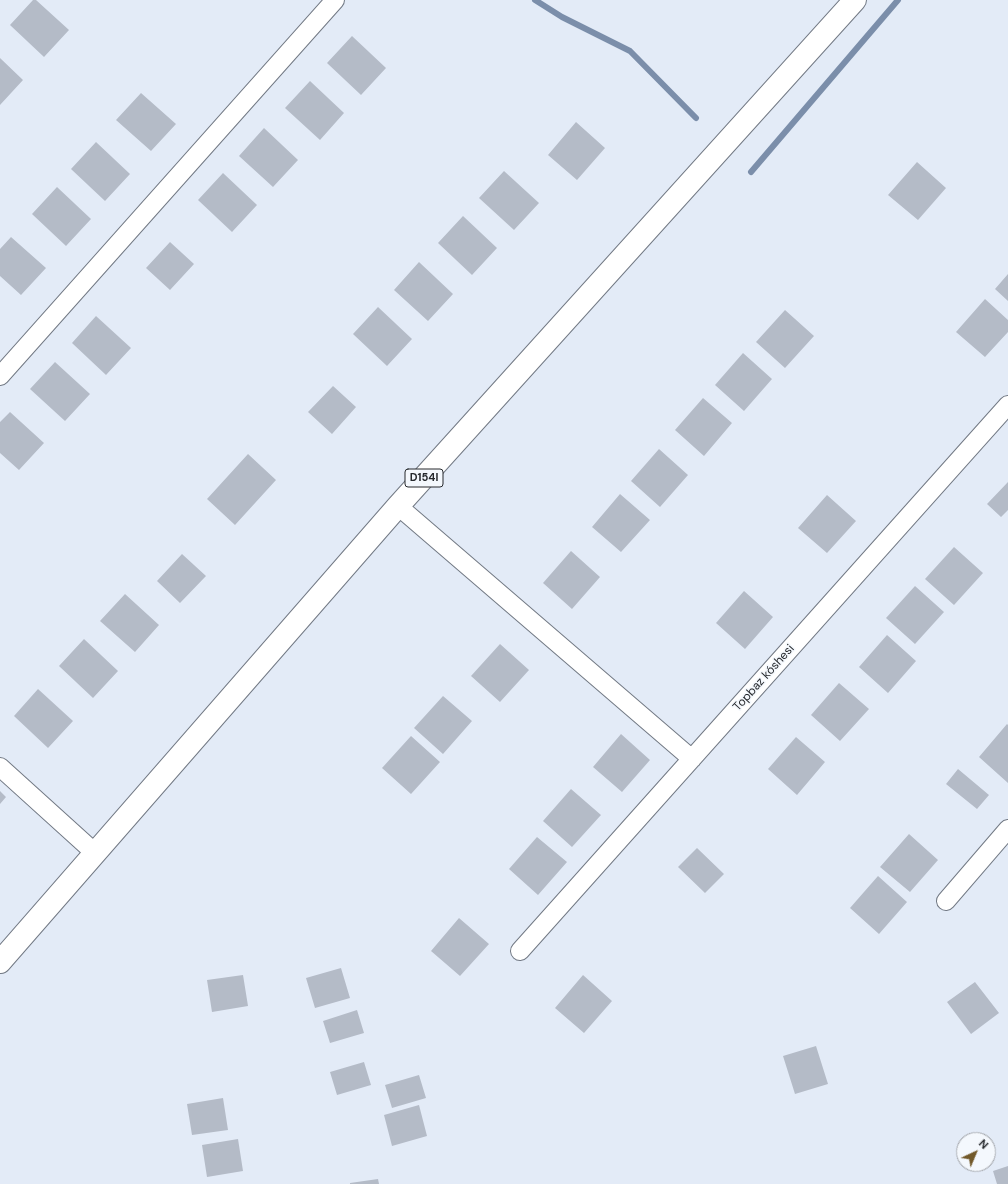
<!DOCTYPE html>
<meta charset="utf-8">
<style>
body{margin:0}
#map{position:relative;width:1008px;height:1184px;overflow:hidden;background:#e3ebf7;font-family:"DM Sans",sans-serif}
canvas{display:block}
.north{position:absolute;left:956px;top:1132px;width:40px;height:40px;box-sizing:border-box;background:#f4f8fd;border:1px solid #a2a5aa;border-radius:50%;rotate:44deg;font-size:11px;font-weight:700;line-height:16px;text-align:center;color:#26292d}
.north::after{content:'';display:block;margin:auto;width:14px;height:18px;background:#72592a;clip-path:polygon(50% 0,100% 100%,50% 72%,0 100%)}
</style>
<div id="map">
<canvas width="1008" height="1184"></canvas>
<div class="north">N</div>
</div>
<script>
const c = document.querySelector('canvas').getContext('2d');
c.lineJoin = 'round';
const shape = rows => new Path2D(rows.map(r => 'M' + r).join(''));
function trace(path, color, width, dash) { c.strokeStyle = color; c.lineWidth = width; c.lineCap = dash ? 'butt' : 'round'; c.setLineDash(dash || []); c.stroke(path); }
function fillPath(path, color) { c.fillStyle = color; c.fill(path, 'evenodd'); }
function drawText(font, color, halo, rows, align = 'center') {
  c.font = font + ' "DM Sans",sans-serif'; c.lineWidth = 3; c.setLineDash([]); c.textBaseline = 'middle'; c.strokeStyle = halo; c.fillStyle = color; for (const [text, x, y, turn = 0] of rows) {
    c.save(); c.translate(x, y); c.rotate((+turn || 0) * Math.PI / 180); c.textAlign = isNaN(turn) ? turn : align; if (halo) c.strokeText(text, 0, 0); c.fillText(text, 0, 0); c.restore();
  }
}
const stream = shape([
 [535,0,562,17,630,51,696,118],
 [751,172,898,0]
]);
const building = shape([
 [33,0,36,0,69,30,44,57,10,25],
 [352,36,386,68,361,95,327,63],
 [0,58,23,80,0,105],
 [310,81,344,113,320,140,285,108],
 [141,93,176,124,151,151,116,120],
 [576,122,605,148,577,180,548,155],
 [264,128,298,160,273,187,239,156],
 [96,142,130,174,105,201,71,169],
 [917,162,946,188,918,220,888,195],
 [504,171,539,203,514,230,479,198],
 [223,173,257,205,232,232,198,200],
 [57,187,91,219,66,246,32,214],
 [463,216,497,248,472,275,438,243],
 [11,237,46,268,21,295,0,276,0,249],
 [170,242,194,264,170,290,146,268],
 [419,262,453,294,428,321,394,290],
 [1008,274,1008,301,995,289],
 [985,299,1008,320,1008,332,985,357,956,332],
 [378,307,412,339,387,366,353,334],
 [785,310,814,336,785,368,756,342],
 [96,316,131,348,106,375,72,343],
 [743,353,772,379,744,411,715,385],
 [55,362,90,394,65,421,30,389],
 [333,386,356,407,332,434,308,412],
 [703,398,732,423,704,456,675,430],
 [10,412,44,443,19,470,0,453,0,422],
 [659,449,688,475,660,507,631,481],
 [248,454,276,480,235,525,207,499],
 [1008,482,1008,510,1001,517,987,504],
 [620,494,650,520,621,552,592,527],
 [827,495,856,521,827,553,798,528],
 [954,547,983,573,954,605,925,579],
 [571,551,600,577,572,609,543,583],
 [182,554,206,576,180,603,157,581],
 [915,586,944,612,915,644,886,618],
 [744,591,773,617,745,649,716,623],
 [125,594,159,625,135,652,100,621],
 [887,635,916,661,888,693,859,667],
 [84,639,118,671,93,698,59,666],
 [500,644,529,670,500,702,471,676],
 [839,683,869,709,840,741,811,715],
 [38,689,73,721,48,748,14,716],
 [443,696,472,721,443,754,414,728],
 [1007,724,1008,725,1008,783,979,757],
 [621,734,650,760,622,792,593,767],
 [411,736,440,762,411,794,382,768],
 [796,737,825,762,797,795,768,769],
 [958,769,989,795,977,809,946,784],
 [571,789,601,815,572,847,543,821],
 [0,791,6,797,0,804],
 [909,834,938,860,910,892,880,867],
 [537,837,567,862,538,895,509,869],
 [697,848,724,874,705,893,678,867],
 [878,876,907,902,879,934,850,908],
 [459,918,489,944,460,976,431,951],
 [341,968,350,998,315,1008,306,978],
 [243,975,248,1006,212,1012,207,980],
 [583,975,612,1001,584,1033,555,1008],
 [975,982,999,1013,971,1034,947,1002],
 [357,1010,364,1033,330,1043,323,1021],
 [816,1046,828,1084,795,1094,783,1056],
 [364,1062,371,1085,337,1095,330,1072],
 [419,1075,426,1098,392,1108,385,1085],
 [223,1098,228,1130,192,1135,187,1104],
 [419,1105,427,1136,392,1146,384,1115],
 [238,1139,243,1171,207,1177,202,1145],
 [1008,1166,1008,1184,997,1184,993,1171],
 [378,1179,379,1184,350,1184,350,1183]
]);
const street = shape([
 [0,376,335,0],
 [398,506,692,759],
 [0,767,95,853],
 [946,901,1008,829],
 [520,951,1008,405]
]);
const primary = shape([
 [0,962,398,506,855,0]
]);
const shields = [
 [424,478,38]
];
const shieldNames = [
 ["D154l",424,478]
];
const streetNames = [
 ["Topbaz kóshesi",764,678,-48]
];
trace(stream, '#7b8eaa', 6);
fillPath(building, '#b4bbc7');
trace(street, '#727984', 20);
trace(primary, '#727984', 24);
trace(street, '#fff', 18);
trace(primary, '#fff', 22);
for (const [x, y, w] of shields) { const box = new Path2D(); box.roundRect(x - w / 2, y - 9, w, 18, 3); c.fillStyle = '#f4f8fd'; c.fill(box); trace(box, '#26292d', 1); }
drawText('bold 11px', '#26292d', null, shieldNames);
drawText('12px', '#26292d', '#f4f8fd', streetNames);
</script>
